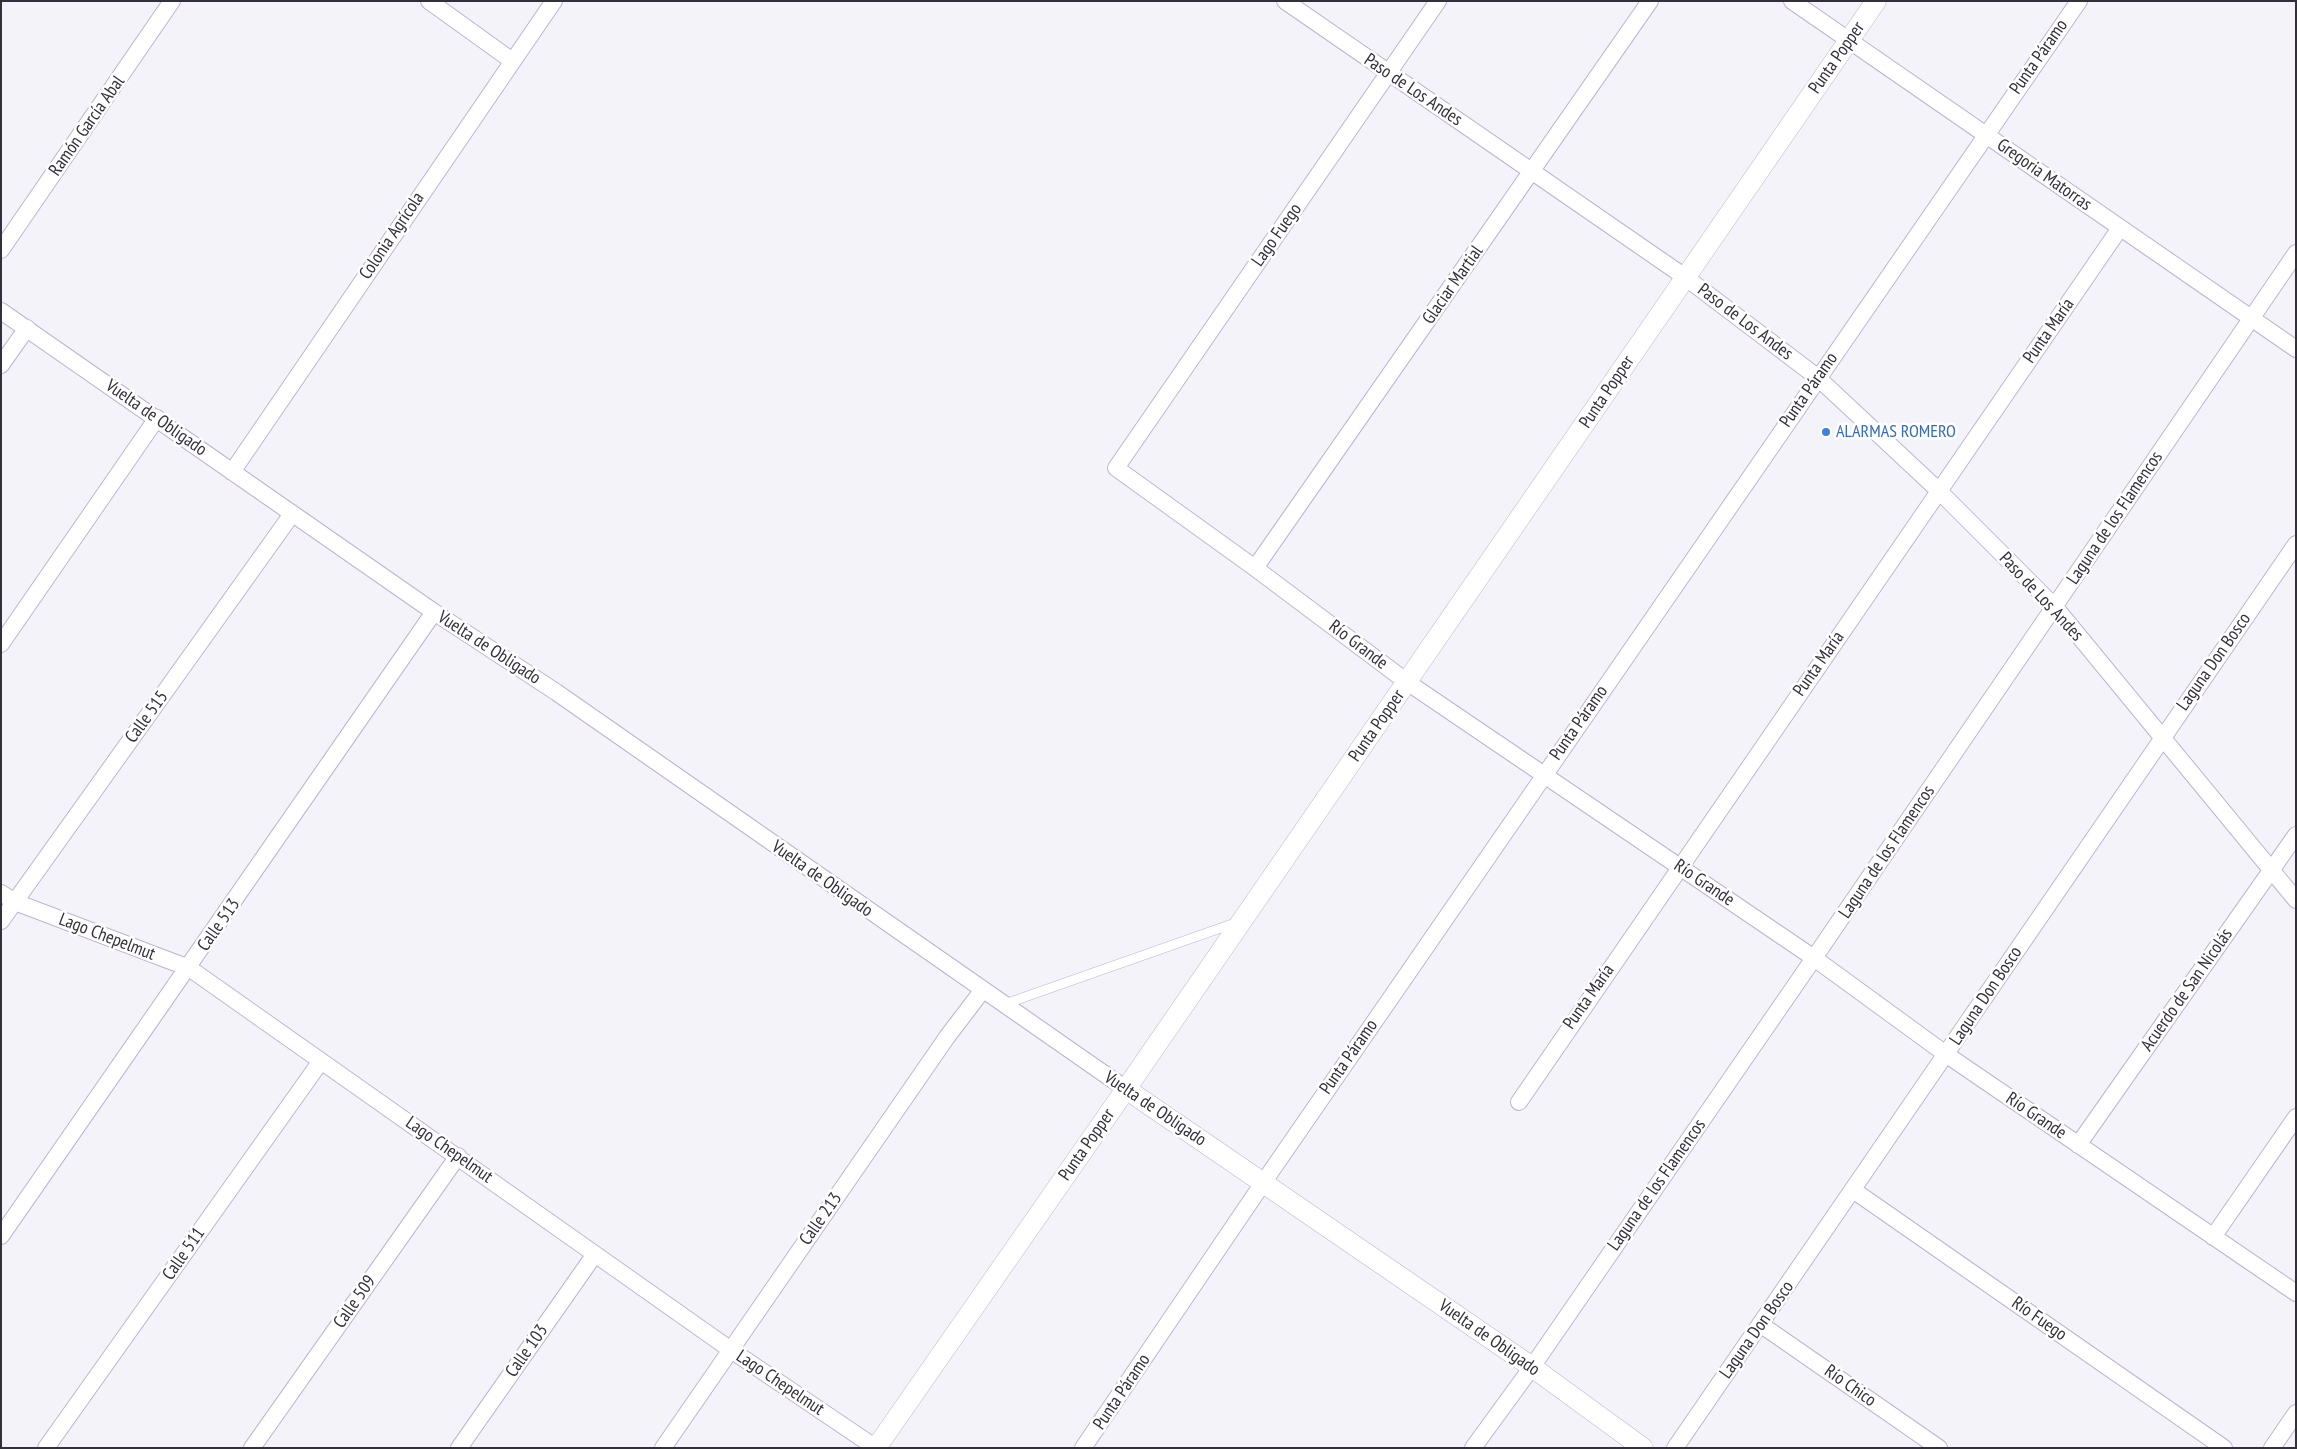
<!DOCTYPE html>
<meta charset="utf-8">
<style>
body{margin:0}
#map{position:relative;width:2297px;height:1449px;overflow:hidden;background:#f5f3fa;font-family:"PT Sans Narrow",sans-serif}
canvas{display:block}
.frame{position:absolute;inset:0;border:2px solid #342f3c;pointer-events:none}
</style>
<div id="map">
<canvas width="2297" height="1449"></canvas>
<div class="frame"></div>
</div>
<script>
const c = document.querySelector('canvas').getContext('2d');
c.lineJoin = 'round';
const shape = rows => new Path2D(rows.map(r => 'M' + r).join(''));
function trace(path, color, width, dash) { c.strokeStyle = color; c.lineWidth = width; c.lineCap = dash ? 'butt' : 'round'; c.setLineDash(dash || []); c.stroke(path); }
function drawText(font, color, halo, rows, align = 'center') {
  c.font = font + ' "PT Sans Narrow",sans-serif'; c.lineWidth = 5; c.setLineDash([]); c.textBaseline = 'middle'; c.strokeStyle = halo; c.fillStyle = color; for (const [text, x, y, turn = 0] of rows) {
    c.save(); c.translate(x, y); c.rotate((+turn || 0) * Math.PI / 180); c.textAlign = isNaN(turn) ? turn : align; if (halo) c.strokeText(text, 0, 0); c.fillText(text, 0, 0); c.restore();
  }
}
const service = shape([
 [1002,1005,1235,923]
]);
const minor = shape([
 [429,1,511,60],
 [1285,1,1685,277,1817,377,1938,490,2055,607,2296,900],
 [1438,1,1116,468,1255,568,1407,682,1814,958,1947,1055,2296,1293],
 [1792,1,2296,349],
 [1,250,172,1],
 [1,311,434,612,556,692,1126,1089],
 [1,365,27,328],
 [232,472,554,1],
 [1255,568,1650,1],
 [1,644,157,418],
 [1,893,15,902,189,968,731,1350,876,1448],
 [1,921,292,514],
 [1519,1102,2120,228],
 [2078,1145,2296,835],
 [1853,1190,2224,1448],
 [1,1236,434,612],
 [2213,1237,2296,1117],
 [1760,1324,1939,1448],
 [46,1448,321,1061],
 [252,1448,458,1156],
 [459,1448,595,1254],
 [663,1448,947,1037,982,991],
 [1083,1448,1263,1183,2079,1],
 [1473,1448,1532,1367,1814,958,2296,253],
 [1675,1448,2296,544],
 [2272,1448,2296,1413]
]);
const tertiary = shape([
 [1126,1089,1532,1367,1643,1448],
 [876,1448,1126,1089,1876,1]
]);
const markers = [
 [1826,432,5,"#3f7fe0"]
];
const streetNames = [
 ["Punta Páramo",2039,57,-55],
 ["Punta Popper",1837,58,-55],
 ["Paso de Los Andes",1413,90,34],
 ["Ramón García Abal",87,126,-55],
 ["Gregoria Matorras",2044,175,35],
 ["Lago Fuego",1277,235,-55],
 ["Colonia Agrícola",392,236,-56],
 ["Glaciar Martial",1453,285,-55],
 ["Paso de Los Andes",1745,322,37],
 ["Punta María",2049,331,-55],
 ["Punta Páramo",1809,390,-55],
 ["Punta Popper",1607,392,-56],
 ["Vuelta de Obligado",156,418,35],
 ["Laguna de los Flamencos",2115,518,-56],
 ["Paso de Los Andes",2041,597,47],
 ["Río Grande",1358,645,37],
 ["Vuelta de Obligado",489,648,33],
 ["Laguna Don Bosco",2214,662,-55],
 ["Punta María",1819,664,-55],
 ["Calle 515",147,717,-54],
 ["Punta Páramo",1579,723,-55],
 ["Punta Popper",1377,726,-55],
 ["Laguna de los Flamencos",1887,852,-56],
 ["Vuelta de Obligado",822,879,35],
 ["Río Grande",1704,883,34],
 ["Calle 513",219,925,-55],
 ["Lago Chepelmut",107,937,21],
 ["Acuerdo de San Nicolás",2187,990,-55],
 ["Laguna Don Bosco",1986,996,-56],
 ["Punta María",1589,997,-55],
 ["Punta Páramo",1349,1057,-55],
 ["Vuelta de Obligado",1155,1109,34],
 ["Río Grande",2036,1116,34],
 ["Punta Popper",1087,1145,-55],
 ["Lago Chepelmut",449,1150,35],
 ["Laguna de los Flamencos",1657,1185,-55],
 ["Calle 213",821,1219,-55],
 ["Calle 511",184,1254,-55],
 ["Calle 509",355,1302,-55],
 ["Río Fuego",2039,1319,35],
 ["Laguna Don Bosco",1757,1330,-55],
 ["Vuelta de Obligado",1489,1338,35],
 ["Calle 103",527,1351,-55],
 ["Lago Chepelmut",780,1383,34],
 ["Río Chico",1850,1386,35],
 ["Punta Páramo",1122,1392,-56]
];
const shopNames = [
 ["ALARMAS ROMERO",1836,432]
];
trace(service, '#bfb3d3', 10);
trace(minor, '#bfb3d3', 18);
trace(tertiary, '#bfb3d3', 21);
trace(service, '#fff', 9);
trace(minor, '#fff', 16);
trace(tertiary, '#fff', 20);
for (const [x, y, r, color] of markers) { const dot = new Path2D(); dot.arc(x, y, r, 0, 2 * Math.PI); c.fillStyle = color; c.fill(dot); trace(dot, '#fff', 2); }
drawText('18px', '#342f3c', '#fff', streetNames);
drawText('18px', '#366cbe', '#fff', shopNames, 'left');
</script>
